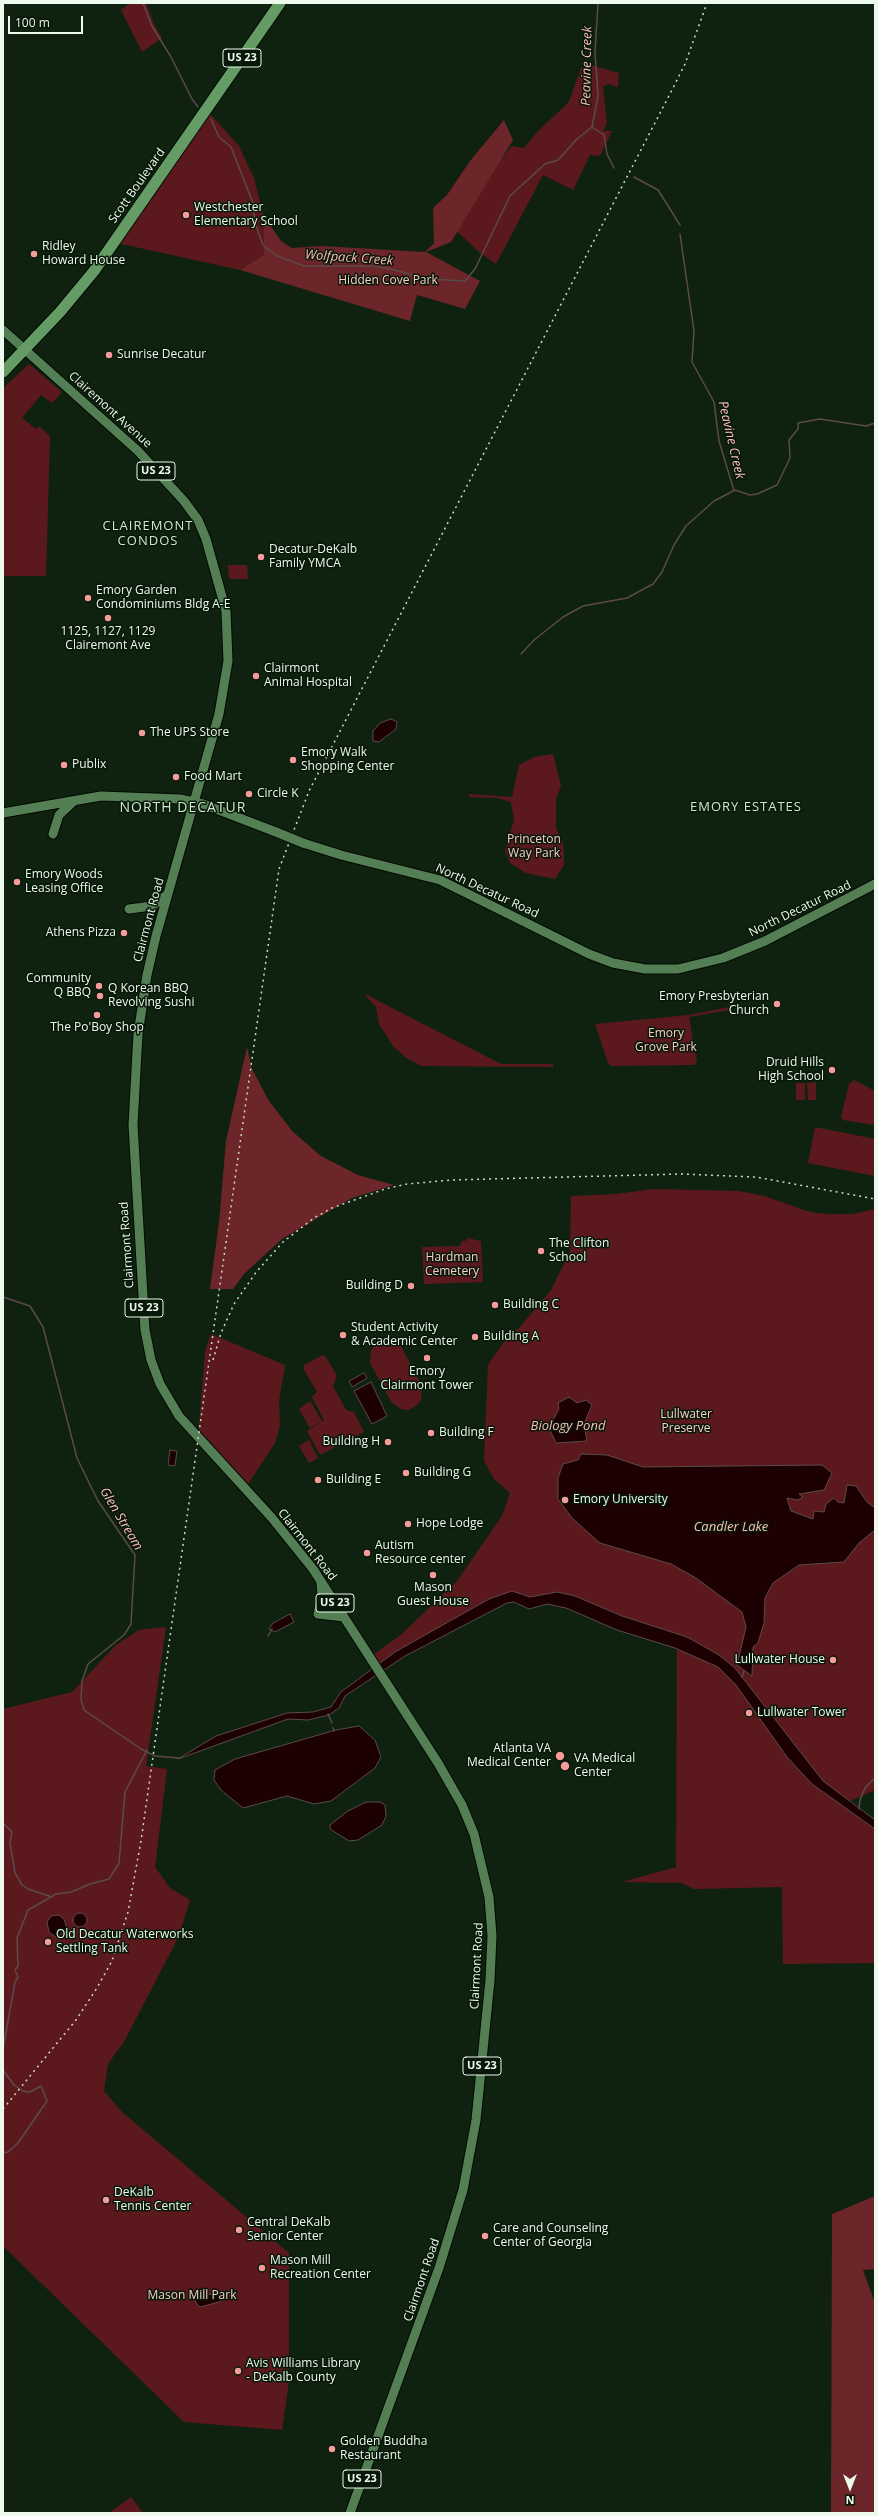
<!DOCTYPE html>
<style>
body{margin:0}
#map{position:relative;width:878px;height:2516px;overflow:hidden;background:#0f220f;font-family:"Open Sans",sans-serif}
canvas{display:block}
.frame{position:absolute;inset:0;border:4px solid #edf9ec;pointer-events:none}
.north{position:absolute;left:830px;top:2468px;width:40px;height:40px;-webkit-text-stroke:3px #061807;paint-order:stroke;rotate:180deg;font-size:11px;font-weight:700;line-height:16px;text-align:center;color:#edf9ec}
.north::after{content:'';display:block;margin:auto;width:14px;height:18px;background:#edf9ec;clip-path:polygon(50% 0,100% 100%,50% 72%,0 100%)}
.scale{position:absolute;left:8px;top:16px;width:75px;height:18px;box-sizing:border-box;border:2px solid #edf9ec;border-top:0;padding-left:5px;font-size:12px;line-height:14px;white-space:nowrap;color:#edf9ec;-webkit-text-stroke:3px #061807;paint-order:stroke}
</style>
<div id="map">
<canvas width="878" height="2516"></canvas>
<div class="frame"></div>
<div class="north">N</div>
<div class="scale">100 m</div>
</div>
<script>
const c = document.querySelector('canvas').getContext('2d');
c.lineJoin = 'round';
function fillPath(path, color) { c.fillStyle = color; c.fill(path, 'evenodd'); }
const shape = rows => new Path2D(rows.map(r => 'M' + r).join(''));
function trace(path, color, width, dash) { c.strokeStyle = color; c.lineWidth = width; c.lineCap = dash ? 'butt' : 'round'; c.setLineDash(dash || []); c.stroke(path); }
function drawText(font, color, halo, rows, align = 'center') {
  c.font = font + ' "Open Sans",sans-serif'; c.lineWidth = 3; c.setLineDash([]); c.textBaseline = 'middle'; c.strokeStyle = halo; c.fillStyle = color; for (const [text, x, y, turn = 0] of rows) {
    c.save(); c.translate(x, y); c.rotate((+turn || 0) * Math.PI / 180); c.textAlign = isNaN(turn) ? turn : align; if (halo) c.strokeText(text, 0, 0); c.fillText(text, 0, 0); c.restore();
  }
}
const green = shape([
 [130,3,146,3,154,24,162,38,142,52,121,10],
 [590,65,619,73,618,87,609,84,603,86,607,123,603,131,612,131,600,156,590,155,573,190,543,175,496,264,478,251,449,224,512,146,524,148,537,132,569,102,581,68],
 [204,107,239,146,254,178,264,217,264,255,240,270,117,243],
 [29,364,62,392,52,403,41,395,22,418,36,429,39,426,50,436,46,576,5,576,3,573,3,388],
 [228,565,247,565,248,579,229,579],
 [553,754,561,786,556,799,556,828,563,843,564,852,564,865,555,879,526,873,510,863,505,851,514,820,511,802,497,798,469,797,469,794,512,797,519,765,534,757],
 [363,993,501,1064,553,1064,553,1067,421,1066,405,1057,393,1046,379,1024,376,1007],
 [729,1007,729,1010,689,1017,697,1062,694,1065,611,1066,608,1063,595,1024,689,1015],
 [854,1080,875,1091,875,1125,843,1120,841,1117,849,1084],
 [816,1082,816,1100,808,1100,807,1083],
 [796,1083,805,1083,805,1100,796,1100],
 [815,1127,875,1139,875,1176,808,1163],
 [654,1189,739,1191,764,1196,810,1212,827,1214,852,1214,875,1209,875,1790,845,1803,875,1824,875,1963,783,1964,782,1887,694,1889,681,1883,622,1882,676,1867,677,1642,589,1610,504,1598,379,1670,370,1657,402,1634,457,1581,502,1516,510,1493,494,1479,484,1461,488,1365,505,1340,519,1328,551,1290,570,1251,571,1196,616,1194],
 [467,1238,481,1241,483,1282,424,1284,422,1247,460,1246,462,1241,466,1241],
 [211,1334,285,1365,279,1401,280,1426,275,1443,245,1489,198,1437,205,1352],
 [385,1340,391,1340,401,1346,422,1386,421,1400,417,1405,409,1410,401,1409,392,1403,370,1363,371,1350,376,1344],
 [323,1355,326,1357,337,1376,333,1386,346,1410,354,1412,364,1432,320,1455,307,1431,324,1420,312,1397,317,1392,303,1368,304,1365],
 [310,1401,322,1421,310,1428,299,1409],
 [309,1440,318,1458,309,1463,299,1446],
 [166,1627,146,1766,167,1769,155,1867,170,1888,190,1900,179,1936,125,2040,108,2064,104,2091,121,2111,289,2253,289,2382,282,2430,184,2422,3,2246,3,1709,72,1692,116,1645,139,1630],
 [131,2497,143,2513,109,2513]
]);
const forest = shape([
 [504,120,513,140,451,242,426,252,480,281,465,309,417,295,410,321,240,270,264,255,264,217,281,241,292,248,322,246,425,252,434,243,433,208,447,195,470,161],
 [247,1047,252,1069,269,1101,293,1132,321,1156,358,1175,394,1185,352,1198,282,1239,244,1274,233,1289,210,1289,219,1222,226,1141],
 [875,2196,875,2269,863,2270,875,2303,875,2513,831,2513,832,2214]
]);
const water = shape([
 [391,719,397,722,396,729,379,742,373,741,373,731,380,723,391,719],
 [364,1373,367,1378,352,1387,349,1381,364,1373],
 [371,1382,387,1416,372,1424,354,1391,371,1382],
 [569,1397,577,1403,586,1400,592,1405,584,1424,587,1441,556,1443,550,1430,543,1427,544,1423,552,1422,559,1409,558,1403,569,1397],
 [170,1450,177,1451,175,1466,168,1465,170,1450],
 [581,1454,607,1455,643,1467,822,1465,832,1473,824,1490,799,1494,803,1497,798,1500,787,1498,791,1511,813,1519,814,1511,824,1512,826,1504,834,1498,838,1502,844,1503,847,1485,856,1486,867,1502,875,1508,875,1530,859,1543,844,1562,799,1565,773,1583,765,1598,764,1623,758,1643,753,1647,752,1676,737,1665,746,1627,742,1612,696,1578,671,1564,600,1543,572,1518,558,1499,558,1478,563,1464,578,1460,581,1454],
 [512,1591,530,1597,557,1592,575,1596,622,1616,687,1637,719,1655,735,1668,823,1781,875,1820,875,1829,812,1784,787,1757,736,1685,718,1667,675,1648,617,1630,566,1608,547,1604,529,1609,514,1602,507,1603,405,1656,345,1696,339,1708,329,1715,308,1720,288,1719,178,1759,216,1736,287,1713,313,1712,331,1707,341,1692,395,1652,489,1599,512,1591],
 [290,1614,294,1622,275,1632,269,1629,273,1623,290,1614],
 [359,1726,375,1740,381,1757,375,1768,331,1801,314,1804,287,1796,243,1808,221,1790,214,1780,215,1770,235,1759,336,1730,359,1726],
 [366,1802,380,1802,385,1805,386,1816,382,1825,358,1840,349,1841,330,1829,330,1825,348,1811,366,1802],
 '73 1920a7 7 0 1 1 14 0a7 7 0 1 1-14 0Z',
 [59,1915,64,1919,67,1929,56,1937,49,1932,47,1922,51,1916,59,1915],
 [217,2293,223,2295,223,2299,219,2302,200,2307,196,2303,195,2300,203,2296,217,2293]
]);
const stream = shape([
 [143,3,152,26,171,57,192,99,198,107],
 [598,3,595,52,598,96,592,127,604,135,607,154,614,168],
 [211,119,219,137,231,147,253,203,255,223,263,245,277,256,304,266,371,266,391,269,428,279,465,281,475,269,510,196,545,164,558,160,577,139,592,127],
 [634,177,658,190,680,225],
 [680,234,694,331,692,362,714,402,719,441,734,491],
 [521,654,534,640,563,617,583,606,627,598,653,584,662,572,674,545,686,526,714,501,735,490,750,495,757,494,777,485,790,458,789,440,798,429,798,423,820,419,866,426,875,423],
 [3,1297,30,1306,43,1327,77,1458,98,1501,135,1555,131,1624,124,1635,88,1664,82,1681,81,1699,84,1710,141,1749,155,1756,179,1758],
 [268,1636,272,1629],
 [742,1677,744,1671],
 [328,1714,332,1723],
 [333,1728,334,1731],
 [859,1809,860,1800,865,1788,875,1778],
 [3,1823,12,1832,10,1843,15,1873,22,1885,28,1889,52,1897],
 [3,2049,15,1982,18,1977,15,1970,18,1966,17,1938,28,1910,56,1894,71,1892,90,1884,109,1879,119,1863,125,1792,147,1750],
 [3,2070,14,2085,23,2091,30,2092,41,2086,47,2101,18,2143,8,2152,3,2153]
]);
const major = shape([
 [3,330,138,451,184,501,198,520,206,539,226,611,228,661,219,714,156,936,147,975,138,1034,133,1125,145,1330,151,1360,160,1384,179,1416,272,1518,313,1569,438,1763,462,1805,474,1834,489,1897,492,1936,490,1980,476,2120,463,2190,439,2268,350,2513],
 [3,813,101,796,180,799,203,804,276,832],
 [53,834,59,815,74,801],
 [303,843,341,855,440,880,589,954,613,963,645,969,678,969,723,958,765,941,875,884],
 [129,909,152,906,167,895],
 [321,1583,322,1596,318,1614,344,1617]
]);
const highway = shape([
 [3,372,60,312,94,271,280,3]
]);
const rail = shape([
 [213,1360,221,1333,234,1304,257,1271,283,1242,314,1218,332,1208,385,1189,407,1184,452,1180,681,1174,756,1177,875,1199],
 [3,2109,76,2020,97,1988,112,1961,128,1912,141,1841,279,869,309,791,673,88,685,64,707,3]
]);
const majorBridge = shape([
 [276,832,303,843]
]);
const markers = [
 [186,215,4,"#f59b9a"],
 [34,254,4,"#f59b9a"],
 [109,355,4,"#f59b9a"],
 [261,557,4,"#f59b9a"],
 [88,598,4,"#f59b9a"],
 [108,618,4,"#f59b9a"],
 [256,676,4,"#f59b9a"],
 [142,733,4,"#f59b9a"],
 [293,760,4,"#f59b9a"],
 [64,765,4,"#f59b9a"],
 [176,777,4,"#f59b9a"],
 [249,794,4,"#f59b9a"],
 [17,882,4,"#f59b9a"],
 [124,933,4,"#f59b9a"],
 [99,986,4,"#f59b9a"],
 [100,996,4,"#f59b9a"],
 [777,1004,4,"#f59b9a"],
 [97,1015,4,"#f59b9a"],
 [832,1070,4,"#f59b9a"],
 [541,1251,4,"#f59b9a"],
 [411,1286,4,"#f59b9a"],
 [495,1305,4,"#f59b9a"],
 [343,1335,4,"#f59b9a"],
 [475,1337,4,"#f59b9a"],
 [427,1358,4,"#f59b9a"],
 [431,1433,4,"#f59b9a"],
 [388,1442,4,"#f59b9a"],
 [406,1473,4,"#f59b9a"],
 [318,1480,4,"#f59b9a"],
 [565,1500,4,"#f59b9a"],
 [408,1524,4,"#f59b9a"],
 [367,1553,4,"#f59b9a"],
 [433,1575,4,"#f59b9a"],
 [833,1660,4,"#f59b9a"],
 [749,1713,4,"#f59b9a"],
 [560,1756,5,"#f59b9a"],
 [565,1766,5,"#f59b9a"],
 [48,1942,4,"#f59b9a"],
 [106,2200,4,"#f59b9a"],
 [239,2230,4,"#f59b9a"],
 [485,2236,4,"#f59b9a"],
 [262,2268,4,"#f59b9a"],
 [238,2371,4,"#f59b9a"],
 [332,2449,4,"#f59b9a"]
];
const shields = [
 [242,58,38],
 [156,471,38],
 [144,1308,38],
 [335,1603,38],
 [482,2066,38],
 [362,2479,38]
];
const shieldNames = [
 ["US 23",242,58],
 ["US 23",156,471],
 ["US 23",144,1308],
 ["US 23",335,1603],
 ["US 23",482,2066],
 ["US 23",362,2479]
];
const streetNames = [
 ["Scott Boulevard",137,186,-55],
 ["Clairemont Avenue",110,410,42],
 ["North Decatur Road",487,891,25],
 ["North Decatur Road",800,909,-26],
 ["Clairmont Road",149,920,-75],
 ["Clairmont Road",127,1245,-94],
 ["Clairmont Road",307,1545,52],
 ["Clairmont Road",477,1966,-87],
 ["Clairmont Road",422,2280,-71]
];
const poiNames = [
 ["Westchester",194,208],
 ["Elementary School",194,222],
 ["Ridley",42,247],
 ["Howard House",42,261],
 ["Sunrise Decatur",117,355],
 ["Decatur-DeKalb",269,550],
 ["Family YMCA",269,564],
 ["Emory Garden",96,591],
 ["Condominiums Bldg A-E",96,605],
 ["1125, 1127, 1129",108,632,"center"],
 ["Clairemont Ave",108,646,"center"],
 ["Clairmont",264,669],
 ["Animal Hospital",264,683],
 ["The UPS Store",150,733],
 ["Emory Walk",301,753],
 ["Shopping Center",301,767],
 ["Publix",72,765],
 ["Food Mart",184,777],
 ["Circle K",257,794],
 ["Emory Woods",25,875],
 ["Leasing Office",25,889],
 ["Athens Pizza",116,933,"right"],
 ["Community",91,979,"right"],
 ["Q BBQ",91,993,"right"],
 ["Q Korean BBQ",108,989],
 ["Revolving Sushi",108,1003],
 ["Emory Presbyterian",769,997,"right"],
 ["Church",769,1011,"right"],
 ["The Po'Boy Shop",97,1028,"center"],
 ["Druid Hills",824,1063,"right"],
 ["High School",824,1077,"right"],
 ["The Clifton",549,1244],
 ["School",549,1258],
 ["Building D",403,1286,"right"],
 ["Building C",503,1305],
 ["Student Activity",351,1328],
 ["& Academic Center",351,1342],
 ["Building A",483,1337],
 ["Emory",427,1372,"center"],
 ["Clairmont Tower",427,1386,"center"],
 ["Building F",439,1433],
 ["Building H",380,1442,"right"],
 ["Building G",414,1473],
 ["Building E",326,1480],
 ["Emory University",573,1500],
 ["Hope Lodge",416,1524],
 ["Autism",375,1546],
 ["Resource center",375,1560],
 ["Mason",433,1588,"center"],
 ["Guest House",433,1602,"center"],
 ["Lullwater House",825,1660,"right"],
 ["Lullwater Tower",757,1713],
 ["Atlanta VA",551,1749,"right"],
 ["Medical Center",551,1763,"right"],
 ["VA Medical",574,1759],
 ["Center",574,1773],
 ["Old Decatur Waterworks",56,1935],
 ["Settling Tank",56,1949],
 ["DeKalb",114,2193],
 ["Tennis Center",114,2207],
 ["Central DeKalb",247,2223],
 ["Senior Center",247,2237],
 ["Care and Counseling",493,2229],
 ["Center of Georgia",493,2243],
 ["Mason Mill",270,2261],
 ["Recreation Center",270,2275],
 ["Avis Williams Library",246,2364],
 ["- DeKalb County",246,2378],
 ["Golden Buddha",340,2442],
 ["Restaurant",340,2456]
];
const parkNames = [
 ["Hidden Cove Park",388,281],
 ["Princeton",534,840],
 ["Way Park",534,854],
 ["Emory",666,1034],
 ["Grove Park",666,1048],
 ["Hardman",452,1258],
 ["Cemetery",452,1272],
 ["Lullwater",686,1415],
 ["Preserve",686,1429],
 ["Mason Mill Park",192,2296]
];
const waterNames = [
 ["Peavine Creek",587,66,-89],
 ["Wolfpack Creek",349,258,4],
 ["Peavine Creek",731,440,77],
 ["Biology Pond",568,1426],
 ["Glen Stream",121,1519,59],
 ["Candler Lake",731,1527]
];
const neighbourhoodNames = [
 ["CLAIREMONT",148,526],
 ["CONDOS",148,541],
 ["EMORY ESTATES",746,807]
];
const quarterNames = [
 ["NORTH DECATUR",183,808]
];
fillPath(green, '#5c191d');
fillPath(forest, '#6c2528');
fillPath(water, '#1d0002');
trace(water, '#5b4b48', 1);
trace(stream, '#5b4b48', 1.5);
trace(major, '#000b00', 11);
trace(highway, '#000b00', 13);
trace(major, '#547e54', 9);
trace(highway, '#659c65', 11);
trace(rail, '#cddacc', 1.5, [2, 4]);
trace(majorBridge, '#000b00', 11, []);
trace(majorBridge, '#547e54', 9);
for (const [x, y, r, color] of markers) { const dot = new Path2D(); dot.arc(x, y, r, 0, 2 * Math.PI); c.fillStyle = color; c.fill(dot); trace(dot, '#061807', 1.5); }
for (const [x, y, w] of shields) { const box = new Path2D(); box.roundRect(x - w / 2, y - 9, w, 18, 3); c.fillStyle = '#061807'; c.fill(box); trace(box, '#edf9ec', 1); }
drawText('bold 11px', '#edf9ec', null, shieldNames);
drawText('12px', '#edf9ec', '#061807', streetNames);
drawText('12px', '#edf9ec', '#061807', poiNames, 'left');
drawText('12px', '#faccca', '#061807', parkNames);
drawText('italic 13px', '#febbb9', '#061807', waterNames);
c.letterSpacing = '1px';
drawText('13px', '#cfe7ce', '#061807', neighbourhoodNames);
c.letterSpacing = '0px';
c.letterSpacing = '1px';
drawText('14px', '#cfe7ce', '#061807', quarterNames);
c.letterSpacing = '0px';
</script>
